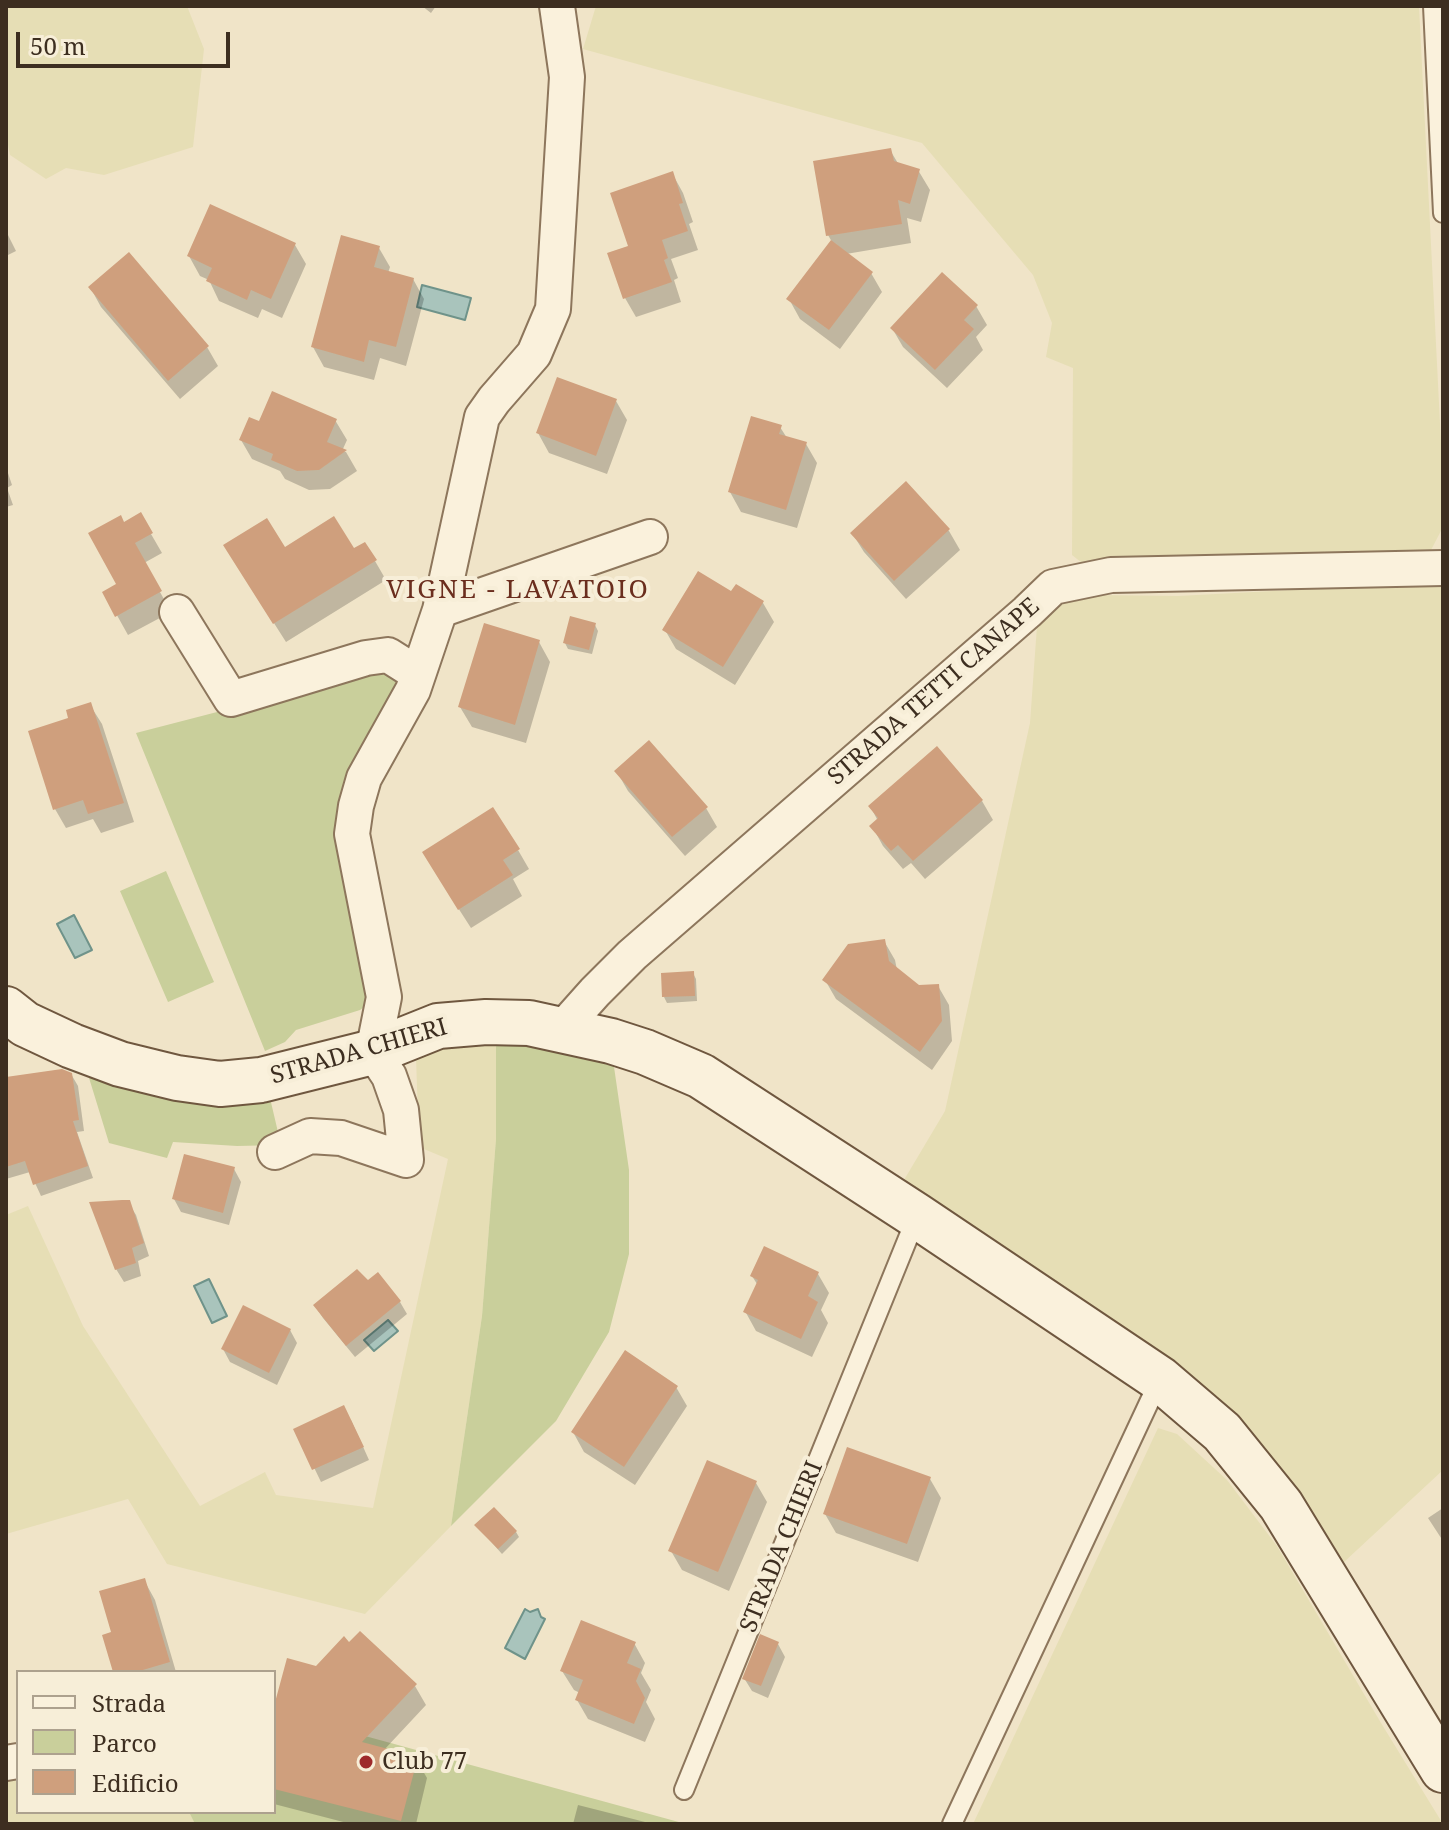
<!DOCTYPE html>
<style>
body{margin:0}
#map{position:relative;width:1449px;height:1830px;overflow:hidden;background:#f0e4c8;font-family:"Noto Serif",serif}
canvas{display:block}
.frame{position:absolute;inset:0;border:8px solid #3d2e20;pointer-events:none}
.legend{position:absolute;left:16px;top:1670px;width:260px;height:144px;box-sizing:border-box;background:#f7eed8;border:2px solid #ada18e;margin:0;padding:10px 14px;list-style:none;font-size:24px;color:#3d2e20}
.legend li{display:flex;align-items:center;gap:16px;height:40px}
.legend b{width:40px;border:2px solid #ada18e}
.scale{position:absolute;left:16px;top:32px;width:214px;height:36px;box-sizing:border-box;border:4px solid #3d2e20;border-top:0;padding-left:10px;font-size:24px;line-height:28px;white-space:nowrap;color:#3d2e20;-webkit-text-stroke:6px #f7eed8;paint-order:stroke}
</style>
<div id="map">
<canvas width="1449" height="1830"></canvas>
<div class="frame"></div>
<ul class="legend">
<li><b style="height:10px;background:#faf1dc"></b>Strada</li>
<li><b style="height:22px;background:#c9cf9b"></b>Parco</li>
<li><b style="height:22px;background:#cf9f7d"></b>Edificio</li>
</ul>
<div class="scale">50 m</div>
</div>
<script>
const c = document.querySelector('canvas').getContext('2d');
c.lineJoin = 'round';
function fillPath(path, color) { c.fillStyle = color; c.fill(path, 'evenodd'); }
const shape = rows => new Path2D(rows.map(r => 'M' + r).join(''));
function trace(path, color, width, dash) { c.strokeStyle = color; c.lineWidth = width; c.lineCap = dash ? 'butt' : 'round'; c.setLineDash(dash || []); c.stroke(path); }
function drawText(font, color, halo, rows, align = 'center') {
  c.font = font + ' "Noto Serif",serif'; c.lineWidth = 8; c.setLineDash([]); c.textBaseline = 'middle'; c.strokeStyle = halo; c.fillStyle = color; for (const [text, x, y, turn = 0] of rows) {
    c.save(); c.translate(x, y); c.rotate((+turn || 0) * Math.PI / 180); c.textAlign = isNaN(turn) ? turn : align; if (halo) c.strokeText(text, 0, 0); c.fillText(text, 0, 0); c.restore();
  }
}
const farmland = shape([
 [6,6,187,6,204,49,193,147,104,175,66,168,46,179,10,155,6,134],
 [596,6,1419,6,1443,483,1443,527,1431,550,1086,566,1072,555,1073,368,1046,357,1052,323,1033,275,922,143,583,49],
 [1443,582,1443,1470,1343,1563,1308,1525,901,1185,945,1111,1030,723,1037,626,1063,603,1093,595,1178,596],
 [496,1038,496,1139,482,1316,451,1526,365,1614,167,1564,128,1499,6,1534,6,1215,28,1206,83,1326,200,1506,265,1472,276,1495,373,1508,448,1159,419,1147,416,1057,446,1042],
 [1158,1428,1177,1434,1227,1480,1277,1546,1381,1723,1443,1824,973,1824],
 [18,1776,18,1812,189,1812,195,1824,6,1824,6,1777]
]);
const green = shape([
 [387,668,403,681,353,783,372,1001,360,1010,296,1030,285,1042,265,1051,136,733],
 [166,871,214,982,168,1002,120,891],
 [496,1038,613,1060,629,1170,629,1254,609,1332,556,1421,451,1526,482,1316,496,1139],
 [86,1068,207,1103,251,1105,270,1098,281,1145,237,1146,173,1142,167,1158,109,1143],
 [274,1711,686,1824,195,1824,189,1812,274,1812]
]);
const water = shape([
 [422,285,471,298,465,320,417,307,422,285],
 [74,915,92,950,75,958,57,924,74,915],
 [209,1279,227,1316,212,1323,194,1286,209,1279],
 [388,1320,398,1331,374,1351,364,1340,388,1320],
 [525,1609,530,1612,538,1609,541,1617,545,1619,525,1659,505,1648,525,1609]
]);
const shadow = shape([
 [422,6,436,6,431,13],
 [890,150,899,165,918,170,930,190,921,222,907,218,911,243,846,254,871,273,882,292,840,349,800,319,789,299,832,242,828,235],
 [672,173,683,193,693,222,689,224,698,250,671,259,678,278,674,280,681,302,636,317,625,298,631,247],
 [6,231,16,251,6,256],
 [295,245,306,264,282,318,262,309,258,318,219,301,209,280,200,276,189,256],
 [379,248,390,267,388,273,413,279,424,299,406,366,380,358,374,380,324,367,313,347],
 [90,287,207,347,218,366,180,399,101,307],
 [976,306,987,325,976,337,983,350,947,388,903,347,892,328],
 [616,401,627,420,607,474,549,453,538,433],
 [335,420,347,440,342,451,346,452,357,471,330,489,309,490,285,479,280,471,252,459,241,440,260,424],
 [780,427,787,438,806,444,817,463,797,528,741,512,730,492],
 [6,467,12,485,7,488,13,505,6,507],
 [906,484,949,531,960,550,906,599,864,552,852,533],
 [140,515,162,553,144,563,171,612,128,635,104,592,119,584,123,524],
 [285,549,354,551,375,561,386,580,286,642,237,565],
 [732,594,763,603,774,622,735,685,676,649,665,630],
 [595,625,598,631,592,654,568,649,565,643],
 [539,642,550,662,526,743,472,727,460,707],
 [90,705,102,724,134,822,101,833,93,819,66,828,55,809,71,719],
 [617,772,706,808,717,827,685,856,628,791],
 [982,801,993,820,925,879,911,863,903,869,883,846,872,826,878,821,870,806],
 [518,850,529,869,513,879,522,896,471,928,435,872],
 [884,941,895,960,897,970,919,987,938,986,949,1005,952,1041,932,1070,836,999,825,980],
 [693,973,696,979,697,1001,667,1003,664,997],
 [71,1074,78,1086,84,1131,77,1132,93,1178,41,1196,30,1172,6,1179,6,1118],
 [234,1169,241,1182,229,1225,181,1212,174,1199],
 [128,1202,136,1215,149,1256,138,1261,141,1276,124,1282,116,1269],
 [818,1274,829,1293,821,1310,828,1323,812,1357,756,1331,745,1311,757,1284,752,1276],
 [400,1302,407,1314,355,1357,323,1318,315,1306],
 [290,1330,297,1343,277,1385,230,1362,223,1349],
 [676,1387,687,1406,635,1485,584,1452,573,1432],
 [351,1420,369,1460,321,1482,296,1430],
 [930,1479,941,1498,918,1562,836,1533,825,1514],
 [756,1483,767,1502,729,1591,682,1570,671,1551],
 [1443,1508,1443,1541,1428,1518],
 [477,1526,516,1532,519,1537,502,1554],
 [144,1580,155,1600,176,1672,115,1672,113,1633],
 [634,1643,645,1663,641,1673,651,1690,646,1702,655,1719,645,1742,588,1719,577,1700,580,1693,574,1690,562,1671],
 [778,1644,785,1657,768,1698,752,1691,744,1678],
 [415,1686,426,1705,384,1750,416,1759,427,1778,416,1824,351,1824,274,1804,274,1714],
 [578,1805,653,1824,573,1824]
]);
const building = shape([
 [891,148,894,161,920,169,910,204,898,200,902,224,826,236,813,161],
 [673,171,683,203,679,204,688,231,662,240,668,258,664,260,672,282,623,299,607,253,628,246,610,193],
 [210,204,296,243,271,299,251,290,247,300,206,281,212,268,187,256],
 [341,235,380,246,374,267,414,278,396,347,369,340,364,362,311,347],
 [831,240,873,272,829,330,786,299],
 [129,252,209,346,168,381,88,287],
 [942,272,978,305,964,320,974,329,935,370,890,328],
 [557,377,617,399,596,456,536,433],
 [272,391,337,419,327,442,347,450,319,470,297,471,271,460,273,454,239,440,249,417,259,421],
 [751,416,782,425,779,434,807,442,786,510,728,492],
 [906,481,950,529,894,581,850,533],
 [141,512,153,533,135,543,162,591,115,617,102,592,116,584,88,533,121,515,124,522],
 [334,516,354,548,365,542,377,560,273,624,223,545,267,518,285,547],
 [698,571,731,591,736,584,764,601,723,667,662,630],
 [570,616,596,623,589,650,563,643],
 [484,623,540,640,515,725,458,707],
 [91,702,124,803,88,814,83,800,53,810,28,731,68,718,66,710],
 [649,740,708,807,672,837,614,771],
 [937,746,983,800,913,861,898,845,891,851,869,826,878,818,868,806],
 [493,807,520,849,503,860,513,875,458,910,422,852],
 [885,939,889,961,919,985,939,984,942,1021,920,1052,822,980,848,944],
 [694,971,695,996,662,997,661,973],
 [62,1069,72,1073,79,1120,73,1121,88,1166,33,1185,25,1161,6,1167,6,1077],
 [184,1154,235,1167,223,1213,172,1199],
 [122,1200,130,1200,144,1243,132,1248,136,1263,115,1270,89,1202],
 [764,1246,819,1272,808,1296,818,1302,801,1339,743,1312,758,1280,750,1276],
 [357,1269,368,1280,378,1272,401,1301,346,1346,313,1305],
 [243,1305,291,1329,269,1373,221,1349],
 [625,1350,678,1386,624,1467,571,1432],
 [344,1405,364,1447,312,1470,293,1429],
 [847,1447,931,1477,907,1544,823,1514],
 [707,1460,757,1481,718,1572,668,1551],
 [494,1507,517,1531,498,1549,474,1525],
 [145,1578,170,1662,136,1672,113,1672,102,1635,111,1632,99,1591],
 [581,1620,636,1642,627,1663,641,1669,636,1681,645,1698,634,1724,575,1700,583,1680,560,1671],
 [360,1631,417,1684,362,1742,418,1757,401,1821,274,1789,274,1706,287,1658,316,1666,344,1636,349,1642],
 [760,1634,779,1642,761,1686,742,1679]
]);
const service = shape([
 [1433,6,1443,213],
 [684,1790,917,1216],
 [952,1824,1160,1379]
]);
const minor = shape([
 [440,610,650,537],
 [177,612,231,699,366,658,388,655,418,674],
 [562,1029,595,992,632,955,1027,612,1053,587,1111,575,1443,568],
 [275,1152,310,1136,341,1138,406,1160,401,1110,389,1076,373,1052,384,997,352,834,356,806,364,778,413,690,440,610,482,417,494,400,534,354,553,309,567,77,557,6],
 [6,1763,18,1761]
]);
const secondary = shape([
 [6,1009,25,1024,72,1046,120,1064,177,1078,220,1084,261,1080,373,1052,438,1026,486,1022,529,1023,611,1041,645,1052,701,1076,917,1216,1160,1379,1222,1432,1281,1505,1443,1770]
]);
const markers = [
 [366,1762,8,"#9e2a2b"]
];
const streetNames = [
 ["STRADA TETTI CANAPE",934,692,-41],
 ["STRADA CHIERI",359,1052,-16],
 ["STRADA CHIERI",782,1547,-68]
];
const poiNames = [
 ["Club 77",382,1762]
];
const neighbourhoodNames = [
 ["VIGNE - LAVATOIO",518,591]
];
fillPath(farmland, '#e6deb5');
fillPath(green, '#c9cf9b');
fillPath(water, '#a9c4bc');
trace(water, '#6f938a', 2);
fillPath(shadow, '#0003');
fillPath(building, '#cf9f7d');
trace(service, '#8d765c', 22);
trace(minor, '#8d765c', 38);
trace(secondary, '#6f573f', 48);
trace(service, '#faf1dc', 18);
trace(minor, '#faf1dc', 34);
trace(secondary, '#faf1dc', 44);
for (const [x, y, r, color] of markers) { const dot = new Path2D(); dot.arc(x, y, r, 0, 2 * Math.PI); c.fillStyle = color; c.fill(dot); trace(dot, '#f7eed8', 3); }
drawText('24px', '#3d2e20', '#f7eed8', streetNames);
drawText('24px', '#3d2e20', '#f7eed8', poiNames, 'left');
c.letterSpacing = '2px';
drawText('26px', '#6b2e1e', '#f7eed8', neighbourhoodNames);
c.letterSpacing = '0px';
</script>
